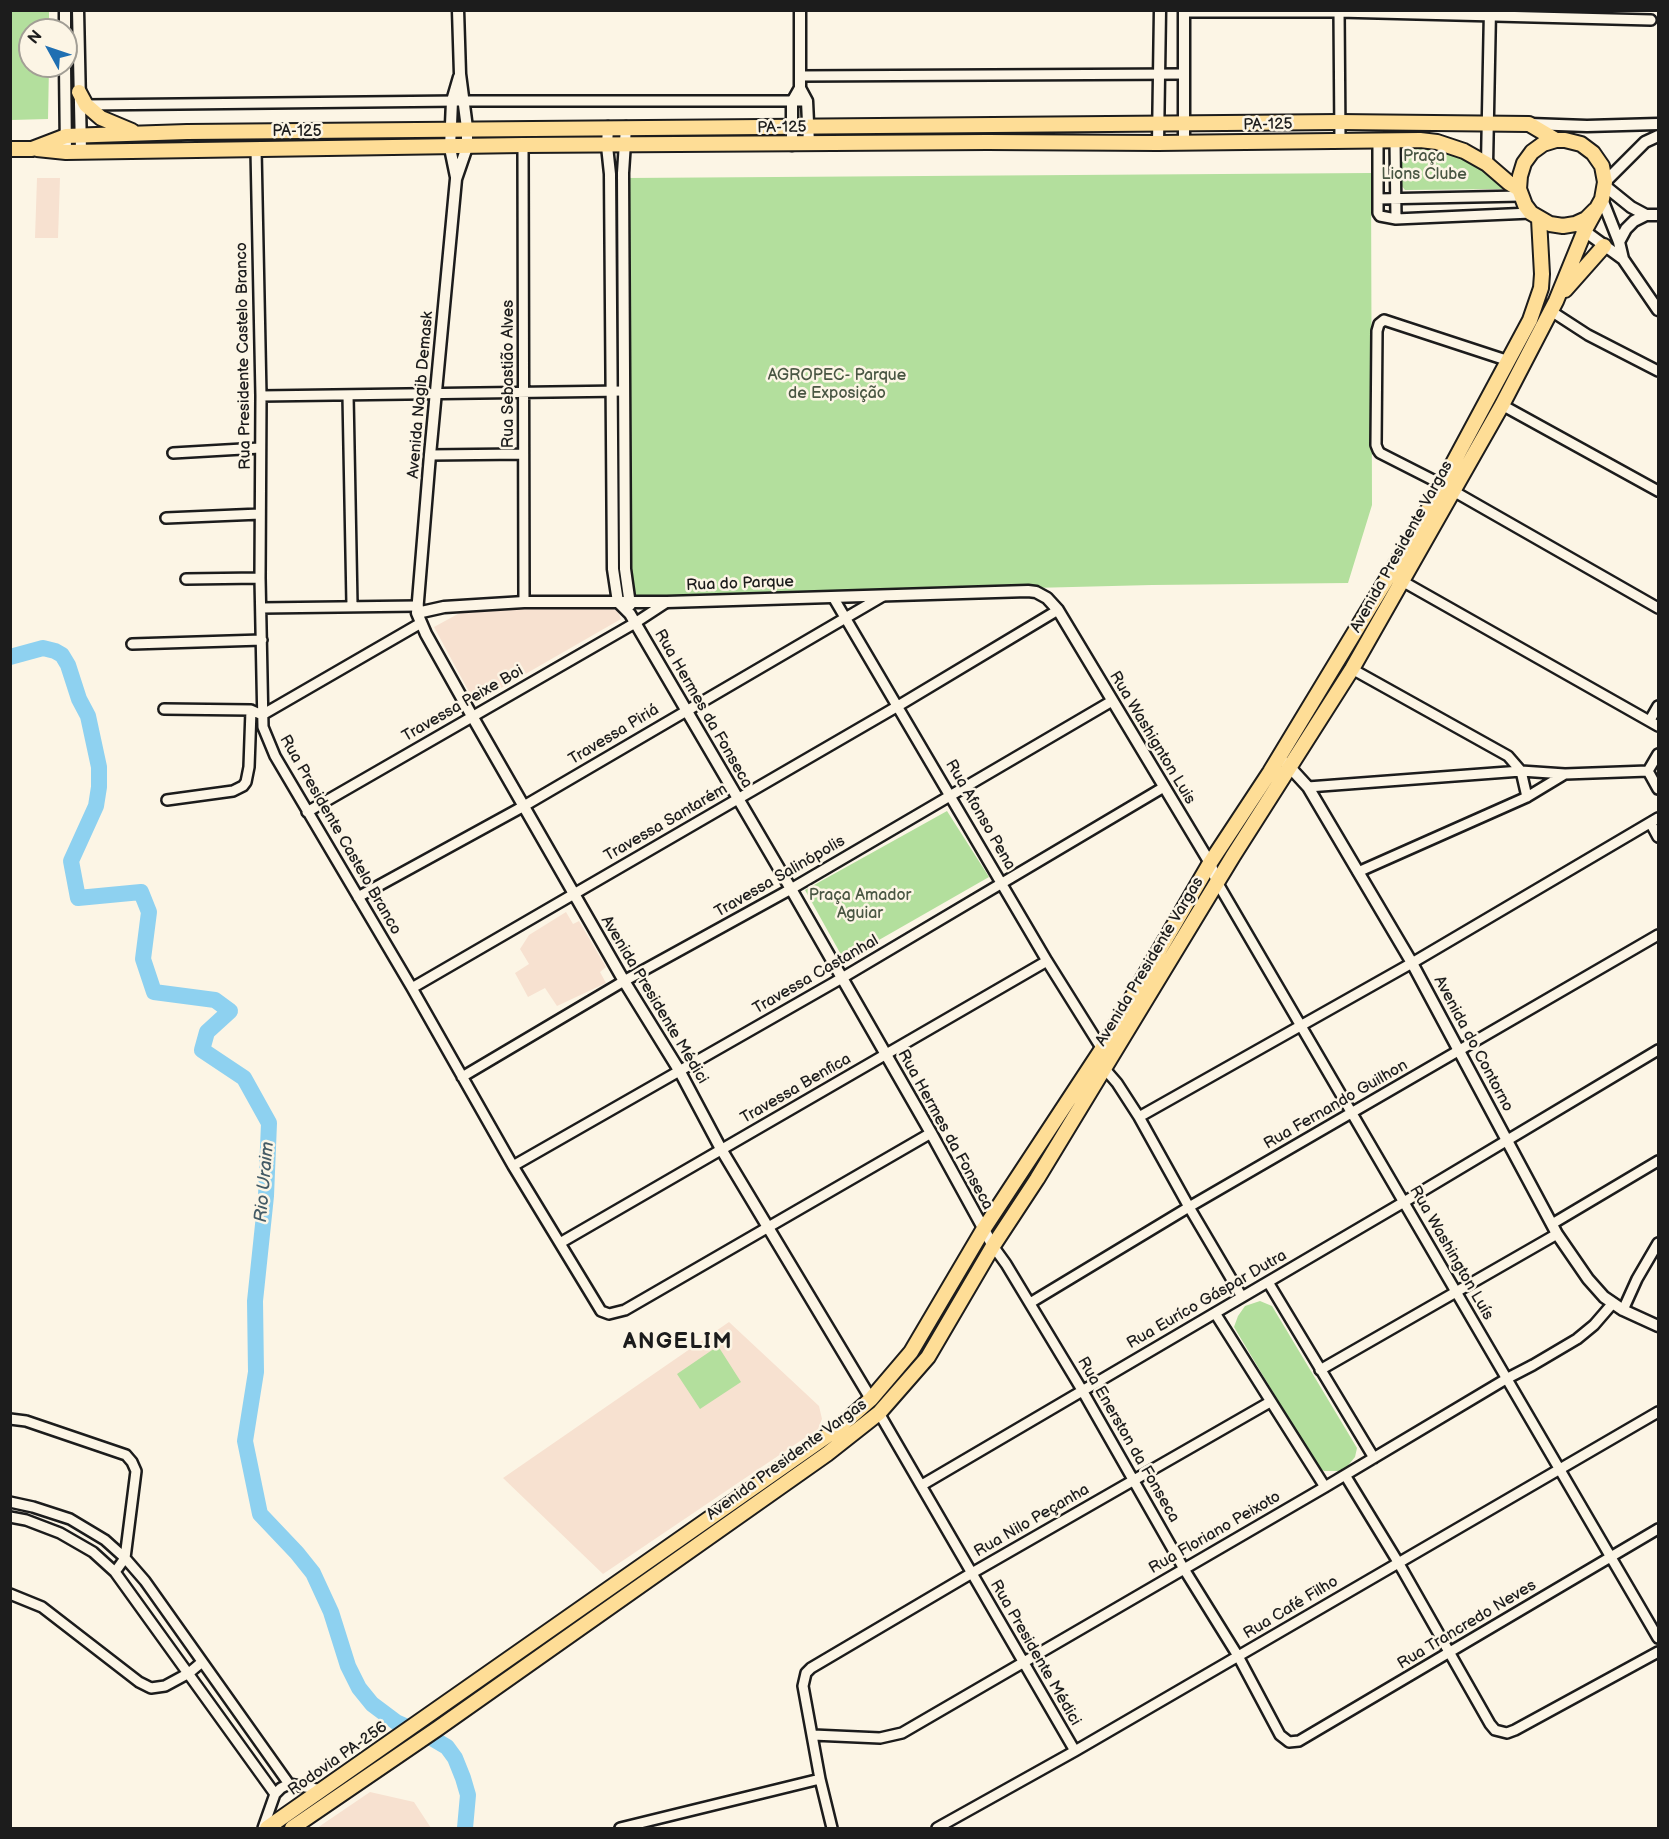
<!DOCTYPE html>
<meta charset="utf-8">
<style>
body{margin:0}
#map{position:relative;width:1669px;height:1839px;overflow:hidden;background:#fcf5e5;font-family:"Balsamiq Sans",sans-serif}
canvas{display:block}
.frame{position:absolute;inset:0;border:12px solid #1c1c1c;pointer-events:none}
.north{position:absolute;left:18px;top:18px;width:60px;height:60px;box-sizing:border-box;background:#fcf5e5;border:2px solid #a29e95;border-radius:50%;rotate:310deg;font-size:16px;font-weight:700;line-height:24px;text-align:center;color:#1c1c1c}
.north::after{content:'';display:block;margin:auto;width:21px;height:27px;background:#1f6fb2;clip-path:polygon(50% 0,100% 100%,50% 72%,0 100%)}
</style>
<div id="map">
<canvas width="1669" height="1839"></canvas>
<div class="frame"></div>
<div class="north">N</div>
</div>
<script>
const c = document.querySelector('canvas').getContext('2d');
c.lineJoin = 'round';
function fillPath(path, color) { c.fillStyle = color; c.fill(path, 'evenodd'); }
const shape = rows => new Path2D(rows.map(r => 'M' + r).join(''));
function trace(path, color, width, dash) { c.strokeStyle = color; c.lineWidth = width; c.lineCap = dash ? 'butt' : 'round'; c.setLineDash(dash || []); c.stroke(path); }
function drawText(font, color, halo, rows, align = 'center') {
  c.font = font + ' "Balsamiq Sans",sans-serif'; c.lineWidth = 5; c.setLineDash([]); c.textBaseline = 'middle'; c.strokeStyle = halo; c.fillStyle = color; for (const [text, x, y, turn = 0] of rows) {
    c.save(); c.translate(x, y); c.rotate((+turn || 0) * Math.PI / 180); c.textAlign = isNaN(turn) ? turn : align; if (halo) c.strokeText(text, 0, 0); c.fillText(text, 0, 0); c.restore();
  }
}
const built = shape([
 [37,178,60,178,58,238,35,238],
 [467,609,617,609,621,619,475,703,434,627],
 [566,912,573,924,579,921,606,967,600,972,606,983,557,1006,545,988,528,997,515,973,529,964,520,949,529,935],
 [729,1322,819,1406,822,1419,818,1429,603,1574,503,1478],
 [370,1792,414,1802,431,1828,317,1828]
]);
const green = shape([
 [10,11,49,11,49,30,30,30,30,66,49,66,48,119,11,120],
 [1422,144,1476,162,1504,186,1502,189,1405,190,1401,185,1401,147],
 [1371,173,1372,505,1348,583,1152,585,634,598,631,592,627,178],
 [947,811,989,877,844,960,805,890],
 [1260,1301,1272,1306,1357,1448,1355,1457,1346,1468,1340,1471,1324,1471,1317,1466,1234,1327,1238,1316,1245,1306],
 [718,1346,741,1382,700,1409,677,1374]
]);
const river = shape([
 [10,657,43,648,55,651,62,655,68,665,79,699,88,716,99,767,99,787,96,806,71,861,78,898,141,892,149,912,143,959,154,992,215,1000,230,1011,207,1032,202,1050,244,1078,269,1123,266,1196,255,1301,256,1372,245,1441,260,1514,297,1553,313,1573,331,1612,348,1666,359,1688,372,1704,396,1722,430,1737,447,1747,455,1758,463,1778,468,1795,465,1828]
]);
const minor = shape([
 [1339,10,1340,141],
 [1184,12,1339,12,1651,20],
 [800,76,1184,74],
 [86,105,458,101,807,101],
 [1378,140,1378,213,1380,216,1396,219,1531,213],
 [1395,140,1396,219],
 [523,145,524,602],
 [256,149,261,396,260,578,263,727,275,756,412,988,513,1166,601,1311,609,1314,625,1310,931,1133],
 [1378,199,1521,196],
 [1551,311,1588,335,1658,371],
 [1509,361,1384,320,1379,324,1377,331,1376,445,1378,450,1380,453,1441,484,1658,608],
 [348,395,352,605],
 [261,396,624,391],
 [1502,405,1658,491],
 [173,453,260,448],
 [430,455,523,454],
 [166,518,260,514],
 [186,579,260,578],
 [1402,581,1658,726],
 [833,597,1047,961,1102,1049],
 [261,608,418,606],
 [132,644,262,640],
 [1352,669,1508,756,1521,771,1527,797],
 [164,709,251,710,262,715,421,623],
 [1650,720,1658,706],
 [1658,754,1648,771,1658,789],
 [1308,787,1521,771,1565,774,1648,771],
 [167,800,233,791,243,786,246,782,249,767,251,710],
 [307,812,635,623,667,602],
 [1651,824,1658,837],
 [1358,872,1527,797,1565,774],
 [1217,882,1658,1638],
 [358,897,524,806,883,596],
 [412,988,898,706,1058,610],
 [1104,1068,1117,1083,1139,1117,1189,1207,1242,1297],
 [462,1077,624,981,791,889,1112,701],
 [1139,1117,1412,963,1658,818],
 [513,1166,842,978,1164,787],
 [1552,1224,1658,1161],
 [560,1243,1047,961],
 [993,1246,1006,1264,1082,1390,1184,1569,1238,1656,1280,1735,1289,1742,1299,1741,1658,1529],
 [1268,1282,1374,1458],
 [1030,1303,1189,1207,1658,935],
 [1623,1310,1637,1279,1658,1243],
 [1215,1313,1325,1487],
 [1320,1370,1557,1234],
 [879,1413,1075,1751],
 [10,1419,26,1421,126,1455,132,1462,136,1471,125,1558,115,1572],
 [1345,1475,1398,1562,1490,1724,1495,1730,1507,1733,1515,1730,1658,1652],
 [922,1485,1404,1202,1658,1050],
 [10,1502,33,1507,70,1519,105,1540,125,1558,145,1581,289,1784],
 [10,1517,26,1520,60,1533,93,1552,115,1572,275,1794],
 [10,1594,42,1607,139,1682,151,1688,165,1686,189,1673,202,1662],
 [813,1735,880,1738,902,1733,1325,1487,1506,1379,1533,1365,1577,1339,1594,1325,1613,1303],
 [263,1828,275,1794,281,1788,289,1784,322,1790],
 [620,1828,820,1779],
 [832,1828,820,1779,803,1686,806,1673,811,1668,972,1573,1270,1402],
 [937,1828,1075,1751,1658,1412]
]);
const tertiary = shape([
 [65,10,65,30],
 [78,10,81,151],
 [458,10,460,74,467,128,467,147,456,179,430,455,417,613,426,634,472,716,624,981,679,1070,721,1149,871,1399],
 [65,66,66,152],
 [800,88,807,101,809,144],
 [1530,124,1587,126,1658,124],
 [608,127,607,146,610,174,613,569,618,602,630,614,791,889,931,1133,993,1246],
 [626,127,623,173,625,569,630,605],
 [1158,143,1160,10],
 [1184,143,1184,10],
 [792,145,792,102,800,88,800,10],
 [1487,164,1490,10],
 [456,177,450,148,452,101,459,77],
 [1605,182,1645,142,1658,136],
 [1605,186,1631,207,1646,215],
 [1602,199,1619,242,1623,259],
 [1579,227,1623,259,1658,310],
 [1619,242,1626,229,1634,221,1646,215,1658,215],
 [417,613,444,607,524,602,667,602,1028,591,1036,592,1047,598,1058,610,1210,863,1217,882],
 [1286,763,1308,787,1412,963,1557,1234,1588,1279,1604,1297,1623,1310,1658,1326]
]);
const primary = shape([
 [79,92,86,105,101,118,132,131],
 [10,149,32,149,66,136,187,132,1339,122,1529,124,1556,140],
 [37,149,66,152,523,145,987,142,1158,143,1420,140,1437,142,1464,151,1487,164,1509,183,1519,189],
 [1565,290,1604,246],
 [267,1828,837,1429,871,1399,911,1352,983,1230,1102,1049,1210,863,1270,772,1422,521,1530,320,1541,288,1542,274,1539,219],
 [292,1828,437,1729,827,1454,879,1413,928,1357,993,1246,1037,1179,1233,856,1352,669,1502,405,1556,301,1585,230,1602,199,1605,182,1602,166,1593,153,1581,144,1565,140,1556,140,1543,144,1532,152,1524,163,1520,176,1519,189,1525,205,1531,213,1550,224,1563,226,1575,224,1586,219,1595,210]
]);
const streetNames = [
 ["PA-125",1268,125,-1],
 ["PA-125",782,128,-1],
 ["PA-125",297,132],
 ["Rua Presidente Castelo Branco",244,356,-91],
 ["Rua Sebastião Alves",509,374,-90],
 ["Avenida Nagib Demask",421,395,-85],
 ["Avenida Presidente Vargas",1402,547,-61],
 ["Rua do Parque",740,584,-2],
 ["Travessa Peixe Boi",463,704,-30],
 ["Rua Hermes da Fonseca",703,709,60],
 ["Travessa Piriá",614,735,-31],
 ["Rua Washignton Luis",1152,738,59],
 ["Rua Afonso Pena",980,815,60],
 ["Travessa Santarém",666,823,-30],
 ["Rua Presidente Castelo Branco",340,835,60],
 ["Travessa Salinópolis",780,877,-30],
 ["Avenida Presidente Vargas",1150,962,-59],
 ["Travessa Castanhal",816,975,-30],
 ["Avenida Presidente Médici",654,1000,59],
 ["Avenida do Contorno",1473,1044,62],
 ["Travessa Benfica",796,1089,-30],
 ["Rua Fernando Guilhon",1336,1105,-30],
 ["Rua Hermes da Fonseca",945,1130,61],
 ["Rua Washington Luís",1451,1253,60],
 ["Rua Euríco Gáspar Dutra",1207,1300,-30],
 ["Rua Enerston da Fonseca",1128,1440,60],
 ["Avenida Presidente Vargas",787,1460,-36],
 ["Rua Nilo Peçanha",1032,1521,-30],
 ["Rua Floriano Peixoto",1215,1533,-30],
 ["Rua Café Filho",1291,1608,-31],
 ["Rua Trancredo Neves",1467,1625,-31],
 ["Rua Presidente Médici",1035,1653,60],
 ["Rodovia PA-256",338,1759,-35]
];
const parkNames = [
 ["Praça",1424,157],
 ["Lions Clube",1424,175],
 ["AGROPEC- Parque",837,376],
 ["de Exposição",837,394],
 ["Praça Amador",860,896],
 ["Aguiar",860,914]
];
const waterNames = [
 ["Rio Uraim",265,1182,-85]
];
const districtNames = [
 ["ANGELIM",678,1342]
];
fillPath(built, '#f7e1d0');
fillPath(green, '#b3df9d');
trace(river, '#8ed1f0', 16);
trace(minor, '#1c1c1c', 14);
trace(tertiary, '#1c1c1c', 15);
trace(primary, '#1c1c1c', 18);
trace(minor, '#fcf5e5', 9);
trace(tertiary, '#fcf5e5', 10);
trace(primary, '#fedd96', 14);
drawText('16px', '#1c1c1c', '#fcf5e5', streetNames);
drawText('16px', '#495643', '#fcf5e5', parkNames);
drawText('italic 18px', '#445b66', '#fcf5e5', waterNames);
c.letterSpacing = '1.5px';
drawText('bold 22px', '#1c1c1c', '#fcf5e5', districtNames);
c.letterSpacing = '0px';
</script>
